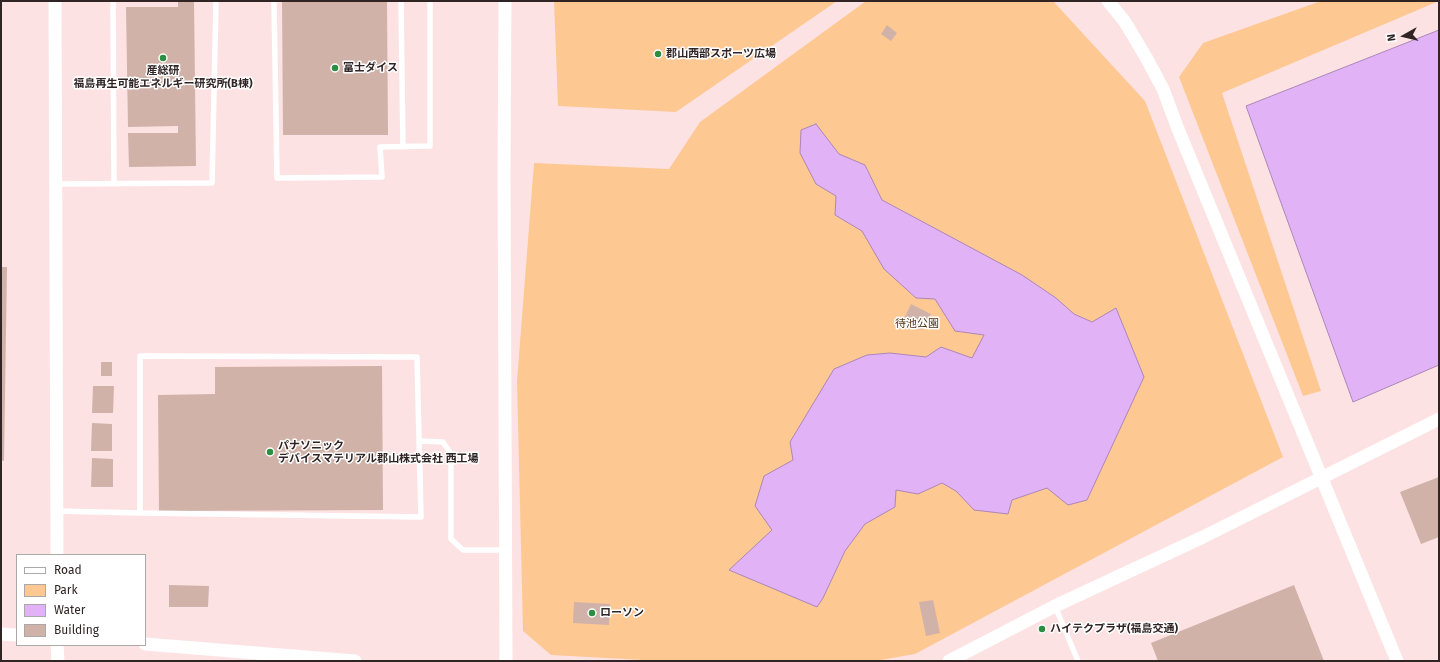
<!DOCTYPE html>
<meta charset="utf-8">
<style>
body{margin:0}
#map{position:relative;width:1440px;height:662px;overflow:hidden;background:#fde2e4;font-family:"Fira Sans",sans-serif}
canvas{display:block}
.frame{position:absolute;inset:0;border:2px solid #302425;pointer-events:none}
.legend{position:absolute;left:16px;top:554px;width:130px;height:92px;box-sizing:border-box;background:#fff;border:1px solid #aca7a8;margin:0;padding:5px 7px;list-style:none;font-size:12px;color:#302425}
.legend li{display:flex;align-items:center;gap:8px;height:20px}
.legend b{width:20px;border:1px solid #aca7a8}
.north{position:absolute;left:1384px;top:16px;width:40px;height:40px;-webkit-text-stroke:3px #fff;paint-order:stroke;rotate:262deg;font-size:11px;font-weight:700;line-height:16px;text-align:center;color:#302425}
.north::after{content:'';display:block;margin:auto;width:14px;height:18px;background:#302425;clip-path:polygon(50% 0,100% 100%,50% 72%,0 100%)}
</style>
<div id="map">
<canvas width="1440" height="662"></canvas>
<div class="frame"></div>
<ul class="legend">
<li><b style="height:5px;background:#fff"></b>Road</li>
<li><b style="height:11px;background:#fec893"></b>Park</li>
<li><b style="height:11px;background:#e1b2f5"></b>Water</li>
<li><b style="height:11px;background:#d0b2a8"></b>Building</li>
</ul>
<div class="north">N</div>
</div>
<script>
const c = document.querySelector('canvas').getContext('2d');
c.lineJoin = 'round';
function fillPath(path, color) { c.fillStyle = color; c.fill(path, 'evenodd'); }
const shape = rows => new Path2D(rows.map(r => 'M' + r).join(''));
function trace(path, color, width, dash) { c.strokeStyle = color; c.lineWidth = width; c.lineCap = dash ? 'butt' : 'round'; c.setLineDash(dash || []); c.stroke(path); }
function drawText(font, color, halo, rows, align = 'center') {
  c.font = font + ' "Fira Sans","Noto Sans JP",sans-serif'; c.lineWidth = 3; c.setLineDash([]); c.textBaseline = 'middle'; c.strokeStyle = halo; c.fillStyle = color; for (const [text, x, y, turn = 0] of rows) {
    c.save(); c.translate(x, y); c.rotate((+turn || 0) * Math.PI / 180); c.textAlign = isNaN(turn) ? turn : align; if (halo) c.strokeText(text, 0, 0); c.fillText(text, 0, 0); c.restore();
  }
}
const green = shape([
 [554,1,837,1,676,112,558,106],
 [866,1,1053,1,1145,101,1283,457,915,654,875,661,661,661,551,655,523,631,517,381,534,163,669,169,700,122],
 [1321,1,1439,1,1222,93,1321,391,1303,396,1179,77,1203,43]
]);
const water = shape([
 [1439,30,1439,365,1353,402,1246,106,1439,30],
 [816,124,839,154,865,165,882,200,1022,275,1056,298,1074,314,1092,322,1116,308,1144,377,1087,500,1068,505,1047,488,1012,500,1008,514,974,510,956,491,942,483,918,494,896,490,895,507,865,524,845,551,823,598,817,607,729,570,772,530,755,506,764,476,793,460,790,442,834,369,867,355,890,353,926,357,941,347,972,358,984,335,955,331,935,299,916,298,884,269,862,231,835,215,836,196,816,184,800,153,801,130,816,124]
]);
const building = shape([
 [178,1,194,1,196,166,129,167,128,133,178,133,178,126,128,127,126,7,178,7],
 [282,1,387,1,388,135,283,135],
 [887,25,897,33,891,41,881,34],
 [1,267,7,267,4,461,1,460],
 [911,304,931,314,922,330,903,321],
 [101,362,112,362,112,376,101,376],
 [382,366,383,510,159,511,158,395,215,394,215,367],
 [93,386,114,386,113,413,92,413],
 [92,423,112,424,112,451,91,451],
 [92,458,113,459,113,487,91,487],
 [1439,477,1439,537,1421,544,1400,492],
 [169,585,209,586,208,607,169,607],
 [1294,585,1324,661,1158,661,1151,643],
 [933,600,940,633,926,636,919,602],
 [574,602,610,604,609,625,573,623]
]);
const service = shape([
 [113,1,114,184],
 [274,1,277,178,382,177,380,147,430,146,430,1],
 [401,1,403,147],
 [55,184,212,183,216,1],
 [419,441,443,442,451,454,451,539,463,550,505,550],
 [57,511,140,513,421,517,417,357,140,356,140,513],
 [1055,606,1078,661]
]);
const tertiary = shape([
 [55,1,57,555],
 [505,1,504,171,506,661],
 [1108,1,1125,22,1147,59,1163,89,1178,129,1397,661],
 [1,634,17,635],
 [145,644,355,661],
 [57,645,58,661],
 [949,661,1055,606,1203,537,1439,419]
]);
const markers = [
 [658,54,4,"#2c8e42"],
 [163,58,4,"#2c8e42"],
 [335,68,4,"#2c8e42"],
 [270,452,4,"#2c8e42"],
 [592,613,4,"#2c8e42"],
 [1042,629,4,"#2c8e42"]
];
const poiNames = [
 ["郡山西部スポーツ広場",666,54],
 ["冨士ダイス",343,68],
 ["産総研",163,71,"center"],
 ["福島再生可能エネルギー研究所(B棟)",163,84,"center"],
 ["パナソニック",278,446],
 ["デバイスマテリアル郡山株式会社 西工場",278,459],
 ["ローソン",600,613],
 ["ハイテクプラザ(福島交通)",1050,629]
];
const parkNames = [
 ["待池公園",917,324]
];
fillPath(green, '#fec893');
fillPath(water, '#e1b2f5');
trace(water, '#ac87b7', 1);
fillPath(building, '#d0b2a8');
trace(service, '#fff', 5.5);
trace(tertiary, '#fff', 13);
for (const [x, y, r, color] of markers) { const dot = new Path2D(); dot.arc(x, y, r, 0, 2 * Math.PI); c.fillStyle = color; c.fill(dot); trace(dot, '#fff', 1.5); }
drawText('bold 11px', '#302425', '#fff', poiNames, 'left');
drawText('11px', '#4f3210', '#fff', parkNames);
</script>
